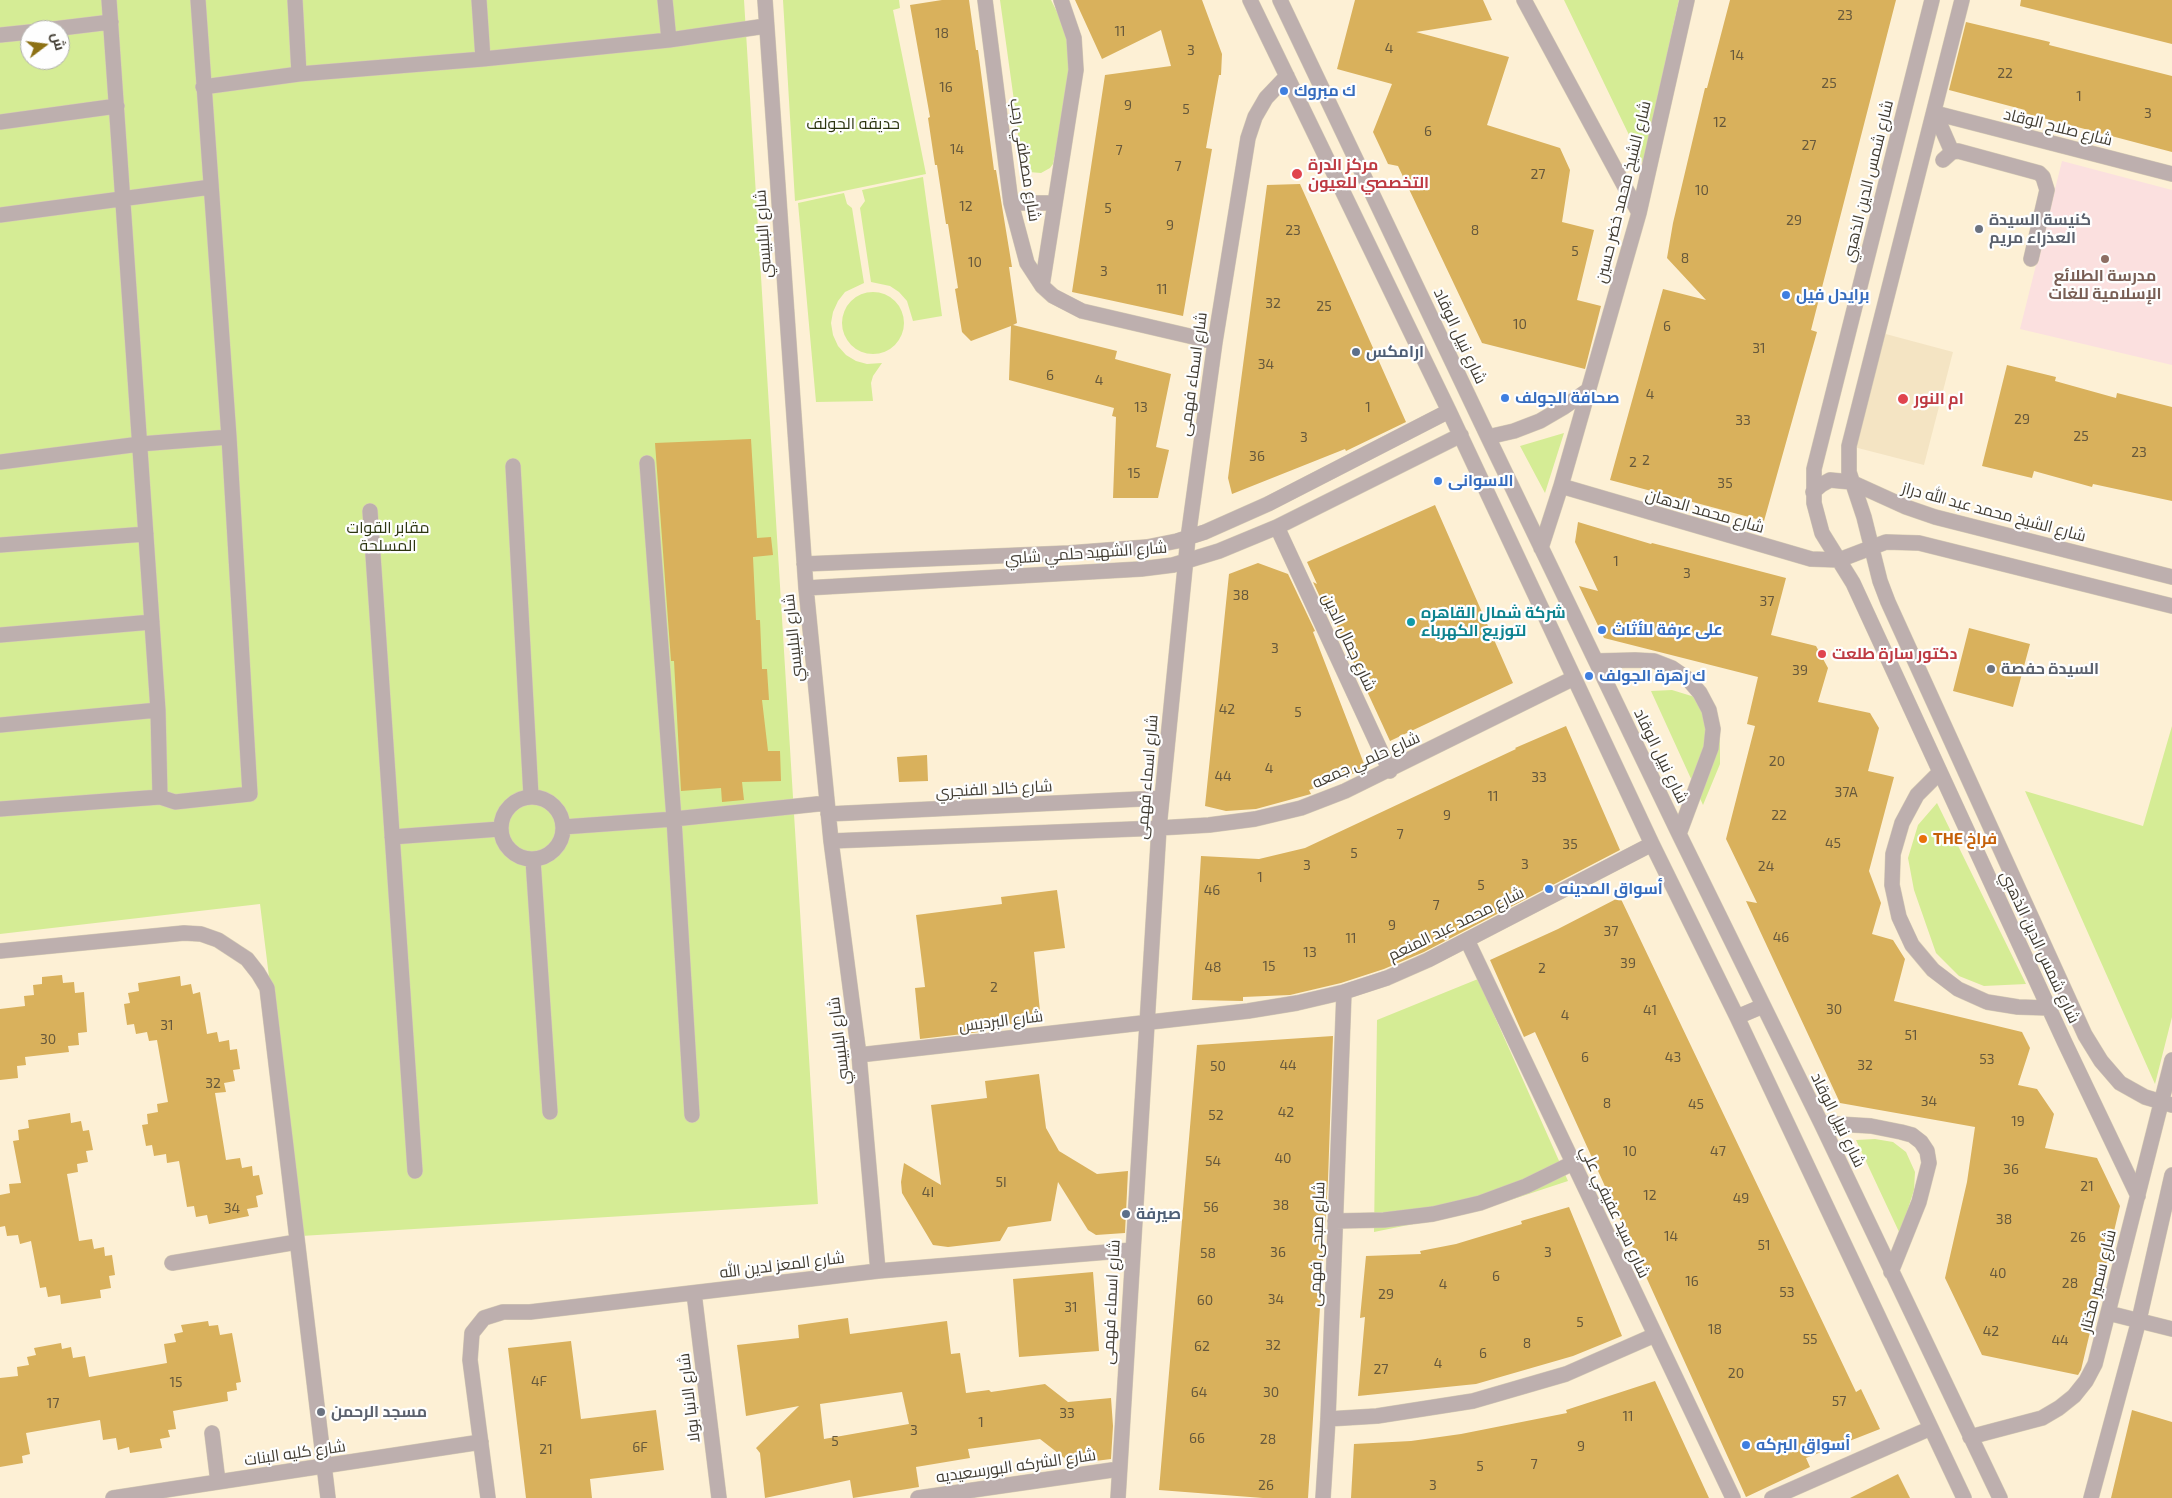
<!DOCTYPE html>
<meta charset="utf-8">
<style>
body{margin:0}
#map{position:relative;width:2172px;height:1498px;overflow:hidden;background:#fdf0d5;font-family:"Exo 2",Cairo,sans-serif}
canvas{display:block}
.north{position:absolute;left:20px;top:20px;width:50px;height:50px;box-sizing:border-box;background:#fefefe;border:1px solid #b2b0ac;border-radius:50%;rotate:75deg;font-size:14px;font-weight:700;line-height:20px;text-align:center;color:#413c32}
.north::after{content:'';display:block;margin:auto;width:18px;height:22px;background:#8d7114;clip-path:polygon(50% 0,100% 100%,50% 72%,0 100%)}
</style>
<div id="map">
<canvas width="2172" height="1498"></canvas>
<div class="north">ش</div>
</div>
<script>
const c = document.querySelector('canvas').getContext('2d');
c.lineJoin = 'round';
function fillPath(path, color) { c.fillStyle = color; c.fill(path, 'evenodd'); }
const shape = rows => new Path2D(rows.map(r => 'M' + r).join(''));
function trace(path, color, width, dash) { c.strokeStyle = color; c.lineWidth = width; c.lineCap = dash ? 'butt' : 'round'; c.setLineDash(dash || []); c.stroke(path); }
function drawText(font, color, halo, rows, align = 'center') {
  c.font = font + ' "Exo 2",Cairo,sans-serif'; c.lineWidth = 4.5; c.setLineDash([]); c.textBaseline = 'middle'; c.strokeStyle = halo; c.fillStyle = color; for (const [text, x, y, turn = 0] of rows) {
    c.save(); c.translate(x, y); c.rotate((+turn || 0) * Math.PI / 180); c.textAlign = isNaN(turn) ? turn : align; if (halo) c.strokeText(text, 0, 0); c.fillText(text, 0, 0); c.restore();
  }
}
const built = shape([
 [1882,333,1953,352,1924,465,1854,447]
]);
const education = shape([
 [2062,161,2172,190,2172,365,2020,329]
]);
const green = shape([
 [0,0,744,0,818,1204,301,1236,260,904,0,934],
 [30,30,60,30,60,60,30,60],
 [783,0,899,0,900,8,893,10,926,174,795,201],
 [1000,0,1051,0,1066,30,1070,80,1053,164,1050,168,1041,173,1029,172,1021,164,1016,115],
 [1564,0,1679,0,1643,164],
 [923,177,942,316,913,321,907,301,899,292,890,286,871,282,860,208,865,201,862,190],
 [844,193,847,204,852,208,864,283,845,292,838,301,833,312,831,323,833,335,838,346,846,355,856,361,867,364,882,363,873,376,871,383,873,401,816,402,798,203],
 '842 323a31 31 0 1 1 62 0a31 31 0 1 1-62 0Z',
 [1564,433,1545,493,1520,446],
 [1672,690,1698,698,1711,715,1720,738,1720,764,1703,805,1651,691],
 [2172,726,2172,1017,2155,1084,2025,791,2143,826],
 [1937,803,2026,984,1984,986,1959,976,1936,953,1914,890,1908,858,1918,825],
 [1478,979,1568,1181,1477,1211,1374,1232,1377,1020],
 [1875,1139,1893,1142,1906,1152,1915,1172,1914,1190,1900,1234,1856,1140]
]);
const building = shape([
 [942,0,969,0,976,50,978,50,994,170,996,170,1012,267,1009,267,1017,323,1013,325,1117,351,1115,359,1171,374,1156,447,1169,450,1158,498,1113,498,1116,417,1112,416,1114,408,1009,380,1011,326,971,341,962,332,955,289,958,288,948,224,946,224,937,165,935,165,928,118,930,117,910,5],
 [1075,0,1202,0,1222,54,1221,75,1219,75,1206,148,1212,149,1183,316,1072,292,1105,75,1171,66,1161,30,1102,59],
 [1355,0,1483,0,1492,20,1416,32,1509,57,1487,125,1560,148,1570,170,1562,222,1594,230,1577,300,1601,306,1585,369,1482,343,1398,166,1388,164,1373,132,1392,84,1337,69],
 [1730,0,1896,0,1811,330,1817,332,1764,521,1610,480,1663,289,1706,300,1667,258,1673,223,1705,88,1707,88],
 [2021,0,2172,0,2172,44,2020,6],
 [1966,22,2050,42,2049,45,2172,76,2172,152,2024,113,2025,110,1949,90],
 [1300,184,1406,422,1346,451,1345,449,1232,494,1228,478,1267,185],
 [2007,365,2056,377,2055,381,2116,398,2117,393,2172,407,2172,501,2093,484,2092,487,2034,471,2032,478,1982,466],
 [751,439,757,538,771,537,773,555,753,557,756,620,760,620,762,669,767,669,769,700,762,700,768,751,780,751,781,781,742,782,744,800,722,802,721,788,681,791,674,661,671,661,655,443],
 [1435,505,1513,683,1390,741,1335,622,1332,623,1313,582,1317,584,1307,562],
 [1578,522,1651,544,1652,543,1786,578,1771,635,1816,646,1828,668,1818,702,1870,713,1879,728,1868,771,1894,777,1869,871,1881,903,1872,934,1893,940,1905,959,1894,1001,2022,1032,2030,1048,2018,1085,2037,1089,2054,1114,2045,1148,2097,1158,2120,1206,2081,1370,2078,1375,1982,1355,1945,1278,1967,1182,1975,1127,1840,1103,1746,901,1757,903,1726,839,1755,726,1747,724,1758,677,1604,638,1579,586,1598,591,1575,542],
 [1258,563,1288,574,1315,631,1313,632,1366,769,1309,790,1311,794,1256,809,1226,811,1205,806,1229,574],
 [1969,628,2030,644,2013,707,1953,691],
 [1566,726,1620,850,1424,952,1384,969,1341,983,1290,995,1243,997,1243,1001,1192,1000,1201,856,1259,859,1305,848,1516,749,1515,748],
 [927,755,928,781,899,782,897,757],
 [1057,890,1065,948,1034,952,1041,1021,979,1027,980,1032,920,1039,915,988,925,987,916,915,1002,904,1001,897],
 [1620,897,1856,1392,1861,1389,1880,1429,1806,1458,1810,1467,1746,1497,1535,1032,1524,1037,1490,960,1558,929],
 [62,975,63,983,74,982,75,993,84,992,87,1032,78,1033,79,1045,68,1046,69,1052,25,1057,26,1065,17,1066,18,1078,0,1080,0,1009,25,1006,24,996,34,995,33,985,42,984,42,977],
 [180,976,181,986,191,984,193,994,200,992,207,1034,217,1032,219,1042,229,1040,230,1050,237,1049,240,1069,233,1070,235,1081,224,1083,226,1092,215,1093,226,1160,240,1158,242,1168,252,1166,253,1176,259,1175,263,1194,256,1196,258,1207,247,1209,249,1216,209,1224,207,1215,196,1217,194,1206,187,1207,179,1161,167,1163,166,1154,154,1156,152,1145,146,1146,142,1125,148,1124,147,1114,158,1112,157,1104,168,1102,157,1040,149,1041,147,1032,136,1034,134,1024,127,1025,124,1004,130,1003,128,993,139,991,138,983],
 [1333,1036,1328,1180,1308,1498,1263,1498,1159,1490,1197,1045],
 [1039,1074,1046,1128,1059,1151,1097,1174,1128,1171,1125,1233,1096,1235,1088,1230,1058,1182,1051,1221,1008,1227,1000,1241,948,1247,933,1245,902,1193,901,1182,904,1163,941,1185,931,1105,987,1098,985,1081],
 [70,1113,71,1123,81,1121,83,1131,89,1130,93,1150,86,1151,88,1162,77,1164,78,1172,67,1174,79,1241,92,1239,94,1249,104,1247,105,1256,112,1255,115,1275,109,1276,111,1288,100,1290,101,1298,61,1304,60,1295,48,1297,46,1287,40,1288,31,1241,20,1244,18,1235,7,1236,5,1226,0,1227,0,1195,10,1193,9,1184,21,1183,13,1141,19,1140,18,1130,29,1128,28,1120],
 [1569,1207,1622,1336,1573,1356,1476,1384,1358,1396,1365,1317,1360,1318,1366,1256,1421,1254,1420,1251,1456,1244,1522,1224,1521,1221],
 [1093,1272,1099,1351,1019,1357,1013,1279],
 [848,1318,850,1334,947,1321,951,1354,960,1353,966,1393,989,1390,991,1392,1045,1384,1068,1402,1111,1398,1113,1426,1111,1459,1072,1464,1040,1439,968,1449,970,1458,916,1467,919,1487,853,1498,850,1480,765,1498,760,1453,756,1448,799,1406,746,1416,737,1345,799,1338,798,1325],
 [902,1392,909,1424,824,1439,820,1404],
 [208,1321,209,1326,218,1325,220,1335,232,1333,241,1382,236,1383,237,1390,227,1392,228,1401,173,1411,176,1429,168,1430,170,1437,160,1439,162,1448,130,1453,129,1447,118,1450,116,1438,103,1440,100,1420,26,1433,30,1454,22,1456,23,1463,0,1467,0,1378,18,1376,17,1367,29,1365,27,1357,36,1355,34,1348,61,1343,62,1349,71,1347,73,1358,85,1356,89,1377,167,1363,164,1344,176,1342,174,1334,183,1332,181,1325],
 [571,1341,581,1419,656,1410,664,1470,590,1479,592,1498,526,1498,508,1348],
 [1655,1381,1709,1498,1351,1498,1354,1444,1411,1441,1461,1434,1567,1413,1566,1410],
 [2132,1410,2172,1422,2172,1498,2111,1498],
 [1898,1474,1910,1498,1850,1498]
]);
const minor = shape([
 [109,0,158,710],
 [295,0,299,74],
 [479,0,483,59],
 [665,0,669,40],
 [765,0,806,588,831,841,859,1055,878,1271],
 [985,0,1011,203,1027,263,1042,286,1053,296,1082,311,1215,342],
 [1250,0,1449,411,1652,844,1737,1017,1964,1498],
 [1280,0,1488,437,1679,834,1821,1123,2000,1498],
 [1524,0,1639,213],
 [1932,0,1814,469,1814,503,1822,533,1853,583,2065,1043,2138,1196],
 [1962,0,1849,446,1849,472,1864,517,1880,581,1888,602,2085,1035,2101,1061,2120,1083,2145,1097,2172,1105],
 [45,30,111,22],
 [0,35,30,32],
 [203,87,299,74,483,59,669,40,766,26],
 [1935,113,2172,174],
 [1935,113,1952,152],
 [0,122,117,106],
 [1943,160,1952,152,1958,151,2039,173,2043,177,2047,190,2031,259],
 [1011,203,1055,203],
 [0,215,211,187],
 [1042,286,1076,70,1074,38,1061,0],
 [1488,437,1514,431,1540,421,1564,407,1587,391],
 [0,462,140,444,229,437],
 [647,463,674,819,692,1115],
 [513,466,531,796],
 [1561,486,1811,559,1839,560,1886,542,1919,543,2172,606],
 [1813,492,1821,485,1830,480,1851,482,1906,507,1935,517,2172,577],
 [370,511,415,1171],
 [1277,527,1390,771],
 [0,545,146,534],
 [1541,548,1561,486,1639,213,1687,0],
 [804,564,1069,553,1147,547,1177,541,1205,532,1268,504,1449,411],
 [806,588,1141,569,1173,565,1219,551,1277,527,1461,435],
 [0,635,152,622],
 [1596,661,1635,660,1654,661,1672,668,1688,679,1700,693,1709,710,1713,729,1711,748,1679,834],
 [0,725,158,710,160,797,0,809],
 [1940,772,1917,795,1902,823,1893,854,1892,885,1899,917,1912,945,1933,970,1958,989,1987,1002,2018,1007,2049,1008],
 [160,797,175,802,250,794,229,437,198,0],
 '501 828a31 31 0 1 1 62 0a31 31 0 1 1-62 0Z',
 [828,814,1161,798],
 [563,827,674,819,827,803],
 [392,837,500,829],
 [831,841,1159,828,1209,825,1255,819,1301,808,1345,791,1574,678],
 [533,860,550,1112],
 [1467,940,1733,1498],
 [0,951,184,933,201,934,218,940,247,959,258,973,267,988,328,1498],
 [1737,1017,1763,1006],
 [859,1055,1248,1011,1297,1003,1344,992,1387,978,1428,960,1652,844],
 [1821,1123,1871,1126,1901,1132,1912,1135,1921,1142,1927,1151,1929,1163,1919,1202,1891,1272],
 [1335,1221,1384,1220,1433,1214,1480,1203,1526,1186,1573,1163],
 [172,1263,297,1242],
 [694,1293,719,1498],
 [2108,1313,2172,1329],
 [1328,1419,1377,1416,1473,1401,1566,1374,1655,1335],
 [212,1433,218,1482],
 [1970,1437,2042,1418,2059,1408,2074,1396,2086,1381,2095,1364,2172,1060],
 [113,1498,481,1442],
 [488,1498,470,1360,472,1333,484,1318,503,1312,530,1312,878,1271,1132,1250],
 [918,1498,1119,1469],
 [1118,1498,1159,828,1188,538,1215,342,1248,138,1255,117,1266,98,1287,76],
 [1323,1498,1328,1419,1344,992],
 [1772,1498,1931,1428],
 [2091,1498,2139,1320,2172,1175]
]);
const markers = [
 [1284,91,5,"#3f7fe0"],
 [1297,174,6,"#e0444e"],
 [1979,229,5,"#6b7280"],
 [2105,259,5,"#8d6e63"],
 [1786,295,5,"#3f7fe0"],
 [1356,352,5,"#5c6f8a"],
 [1505,398,5,"#3f7fe0"],
 [1903,399,6,"#e0444e"],
 [1438,481,5,"#3f7fe0"],
 [1411,622,5,"#0f9aa8"],
 [1602,630,5,"#3f7fe0"],
 [1822,654,5,"#e0444e"],
 [1991,669,5,"#6b7280"],
 [1589,676,5,"#3f7fe0"],
 [1923,839,5,"#e8710a"],
 [1549,889,5,"#3f7fe0"],
 [1126,1214,5,"#5c6f8a"],
 [321,1412,5,"#6b7280"],
 [1746,1445,5,"#3f7fe0"]
];
const numberNames = [
 ["23",1845,15],
 ["11",1120,31],
 ["18",942,33],
 ["4",1389,48],
 ["3",1191,50],
 ["14",1737,55],
 ["22",2005,73],
 ["25",1829,83],
 ["16",946,87],
 ["1",2079,96],
 ["9",1128,105],
 ["5",1186,109],
 ["3",2148,113],
 ["12",1720,122],
 ["6",1428,131],
 ["27",1809,145],
 ["14",957,149],
 ["7",1119,150],
 ["7",1178,166],
 ["27",1538,174],
 ["10",1702,190],
 ["12",966,206],
 ["5",1108,208],
 ["29",1794,220],
 ["9",1170,225],
 ["23",1293,230],
 ["8",1475,230],
 ["5",1575,251],
 ["8",1685,258],
 ["10",975,262],
 ["3",1104,271],
 ["11",1162,289],
 ["32",1273,303],
 ["25",1324,306],
 ["10",1520,324],
 ["6",1667,326],
 ["31",1759,348],
 ["34",1266,364],
 ["6",1050,375],
 ["4",1099,380],
 ["4",1650,394],
 ["13",1141,407],
 ["1",1368,407],
 ["29",2022,419],
 ["33",1743,420],
 ["25",2081,436],
 ["3",1304,437],
 ["23",2139,452],
 ["36",1257,456],
 ["2",1646,460],
 ["2",1633,462],
 ["15",1134,473],
 ["35",1725,483],
 ["1",1616,561],
 ["3",1687,573],
 ["38",1241,595],
 ["37",1767,601],
 ["3",1275,648],
 ["39",1800,670],
 ["42",1227,709],
 ["5",1298,712],
 ["20",1777,761],
 ["4",1269,768],
 ["44",1223,776],
 ["33",1539,777],
 ["37A",1846,792],
 ["11",1493,796],
 ["9",1447,815],
 ["22",1779,815],
 ["7",1400,834],
 ["45",1833,843],
 ["35",1570,844],
 ["5",1354,853],
 ["3",1525,864],
 ["3",1307,865],
 ["24",1766,866],
 ["1",1260,877],
 ["5",1481,885],
 ["46",1212,890],
 ["7",1436,905],
 ["9",1392,925],
 ["37",1611,931],
 ["46",1781,937],
 ["11",1351,938],
 ["13",1310,952],
 ["39",1628,963],
 ["15",1269,966],
 ["48",1213,967],
 ["2",1542,968],
 ["2",994,987],
 ["30",1834,1009],
 ["41",1650,1010],
 ["4",1565,1015],
 ["31",167,1025],
 ["51",1911,1035],
 ["30",48,1039],
 ["6",1585,1057],
 ["43",1673,1057],
 ["53",1987,1059],
 ["44",1288,1065],
 ["32",1865,1065],
 ["50",1218,1066],
 ["32",213,1083],
 ["34",1929,1101],
 ["8",1607,1103],
 ["45",1696,1104],
 ["42",1286,1112],
 ["52",1216,1115],
 ["19",2018,1121],
 ["10",1630,1151],
 ["47",1718,1151],
 ["40",1283,1158],
 ["54",1213,1161],
 ["36",2011,1169],
 ["5I",1001,1182],
 ["21",2087,1186],
 ["4I",928,1192],
 ["12",1650,1195],
 ["49",1741,1198],
 ["38",1281,1205],
 ["56",1211,1207],
 ["34",232,1208],
 ["38",2004,1219],
 ["14",1671,1236],
 ["26",2078,1237],
 ["51",1764,1245],
 ["36",1278,1252],
 ["3",1548,1252],
 ["58",1208,1253],
 ["40",1998,1273],
 ["6",1496,1276],
 ["16",1692,1281],
 ["28",2070,1283],
 ["4",1443,1284],
 ["53",1787,1292],
 ["29",1386,1294],
 ["34",1276,1299],
 ["60",1205,1300],
 ["31",1071,1307],
 ["5",1580,1322],
 ["18",1715,1329],
 ["42",1991,1331],
 ["55",1810,1339],
 ["44",2060,1340],
 ["8",1527,1343],
 ["32",1273,1345],
 ["62",1202,1346],
 ["6",1483,1353],
 ["4",1438,1363],
 ["27",1381,1369],
 ["20",1736,1373],
 ["4F",539,1381],
 ["15",176,1382],
 ["64",1199,1392],
 ["30",1271,1392],
 ["57",1839,1401],
 ["17",53,1403],
 ["33",1067,1413],
 ["11",1628,1416],
 ["1",981,1422],
 ["3",914,1430],
 ["66",1197,1438],
 ["28",1268,1439],
 ["5",835,1441],
 ["9",1581,1446],
 ["6F",640,1447],
 ["21",546,1449],
 ["7",1534,1464],
 ["5",1480,1466],
 ["26",1266,1485],
 ["3",1433,1485]
];
const shopNames = [
 ["ك مبروك",1294,91],
 ["برايدل فيل",1796,295],
 ["صحافة الجولف",1515,398],
 ["الاسوانى",1448,481],
 ["على عرفة للأثاث",1612,630],
 ["ك زهرة الجولف",1599,676],
 ["أسواق المدينه",1559,889],
 ["أسواق البركه",1756,1445]
];
const parkNames = [
 ["حديقه الجولف",853,124],
 ["مقابر القوات",388,528],
 ["المسلحة",388,546]
];
const streetNames = [
 ["شارع صلاح الوقاد",2058,127,14],
 ["شارع مصطفي رجب",1025,160,81],
 ["شارع شمس الدين الذهبي",1868,181,-76],
 ["شارع الشيخ محمد خضر حسين",1623,192,-76],
 ["شارع البلبيسي",763,234,-94],
 ["شارع نبيل الوقاد",1460,336,65],
 ["شارع اسماء فهمى",1193,374,-82],
 ["شارع محمد الدهان",1705,511,16],
 ["شارع الشيخ محمد عبد الله دراز",1994,512,15],
 ["شارع الشهيد حلمي شلبي",1086,553,-4],
 ["شارع البلبيسي",793,638,-96],
 ["شارع جمال الدين",1349,642,65],
 ["شارع نبيل الوقاد",1661,756,64],
 ["شارع حلمي جمعه",1366,760,-24],
 ["شارع اسماء فهمى",1147,777,-85],
 ["شارع خالد الفنجري",994,789,-3],
 ["شارع محمد عبد المنعم",1456,924,-26],
 ["شارع شمس الدين الذهبي",2040,947,65],
 ["شارع البرديس",1001,1021,-7],
 ["شارع البلبيسي",839,1041,-97],
 ["شارع نبيل الوقاد",1838,1120,64],
 ["شارع سيد عفيفي علي",1615,1212,65],
 ["شارع صبحى فهمى",1317,1244,-88],
 ["شارع المعز لدين الله",782,1265,-7],
 ["شارع سمير مختار",2098,1281,-76],
 ["شارع اسماء فهمى",1111,1302,-87],
 ["شارع الانبا بولا",689,1398,-97],
 ["شارع كليه البنات",295,1453,-8],
 ["شارع الشركه البورسعيديه",1016,1466,-8]
];
const healthNames = [
 ["مركز الدرة",1308,165],
 ["التخصصي للعيون",1308,183],
 ["ام النور",1914,399],
 ["دكتور سارة طلعت",1832,654]
];
const worshipNames = [
 ["كنيسة السيدة",1989,220],
 ["العذراء مريم",1989,238],
 ["السيدة حفصة",2001,669],
 ["مسجد الرحمن",331,1412]
];
const educationNames = [
 ["مدرسة الطلائع",2105,276],
 ["الإسلامية للغات",2105,294]
];
const serviceNames = [
 ["ارامكس",1366,352],
 ["صيرفة",1136,1214]
];
const cultureNames = [
 ["شركة شمال القاهره",1421,613],
 ["لتوزيع الكهرباء",1421,631]
];
const foodNames = [
 ["THE فراخ",1933,839]
];
fillPath(built, '#f4e4c3');
fillPath(education, '#fbe0df');
fillPath(green, '#d5ec95');
fillPath(building, '#d9b15c');
trace(minor, '#d7ccb4', 16);
trace(minor, '#bdafae', 15);
for (const [x, y, r, color] of markers) { const dot = new Path2D(); dot.arc(x, y, r, 0, 2 * Math.PI); c.fillStyle = color; c.fill(dot); trace(dot, '#fefefe', 2); }
drawText('14px', '#67593c', null, numberNames);
drawText('bold 16px', '#366cbe', '#fefefe', shopNames, 'left');
drawText('16px', '#2d3511', '#fefefe', parkNames);
drawText('16px', '#413c32', '#fefefe', streetNames);
drawText('bold 16px', '#be3a42', '#fefefe', healthNames, 'left');
drawText('bold 16px', '#5b616d', '#fefefe', worshipNames, 'left');
drawText('bold 16px', '#785e54', '#fefefe', educationNames);
drawText('bold 16px', '#4e5e75', '#fefefe', serviceNames, 'left');
drawText('bold 16px', '#0d838f', '#fefefe', cultureNames, 'left');
drawText('bold 16px', '#c56008', '#fefefe', foodNames, 'left');
</script>
